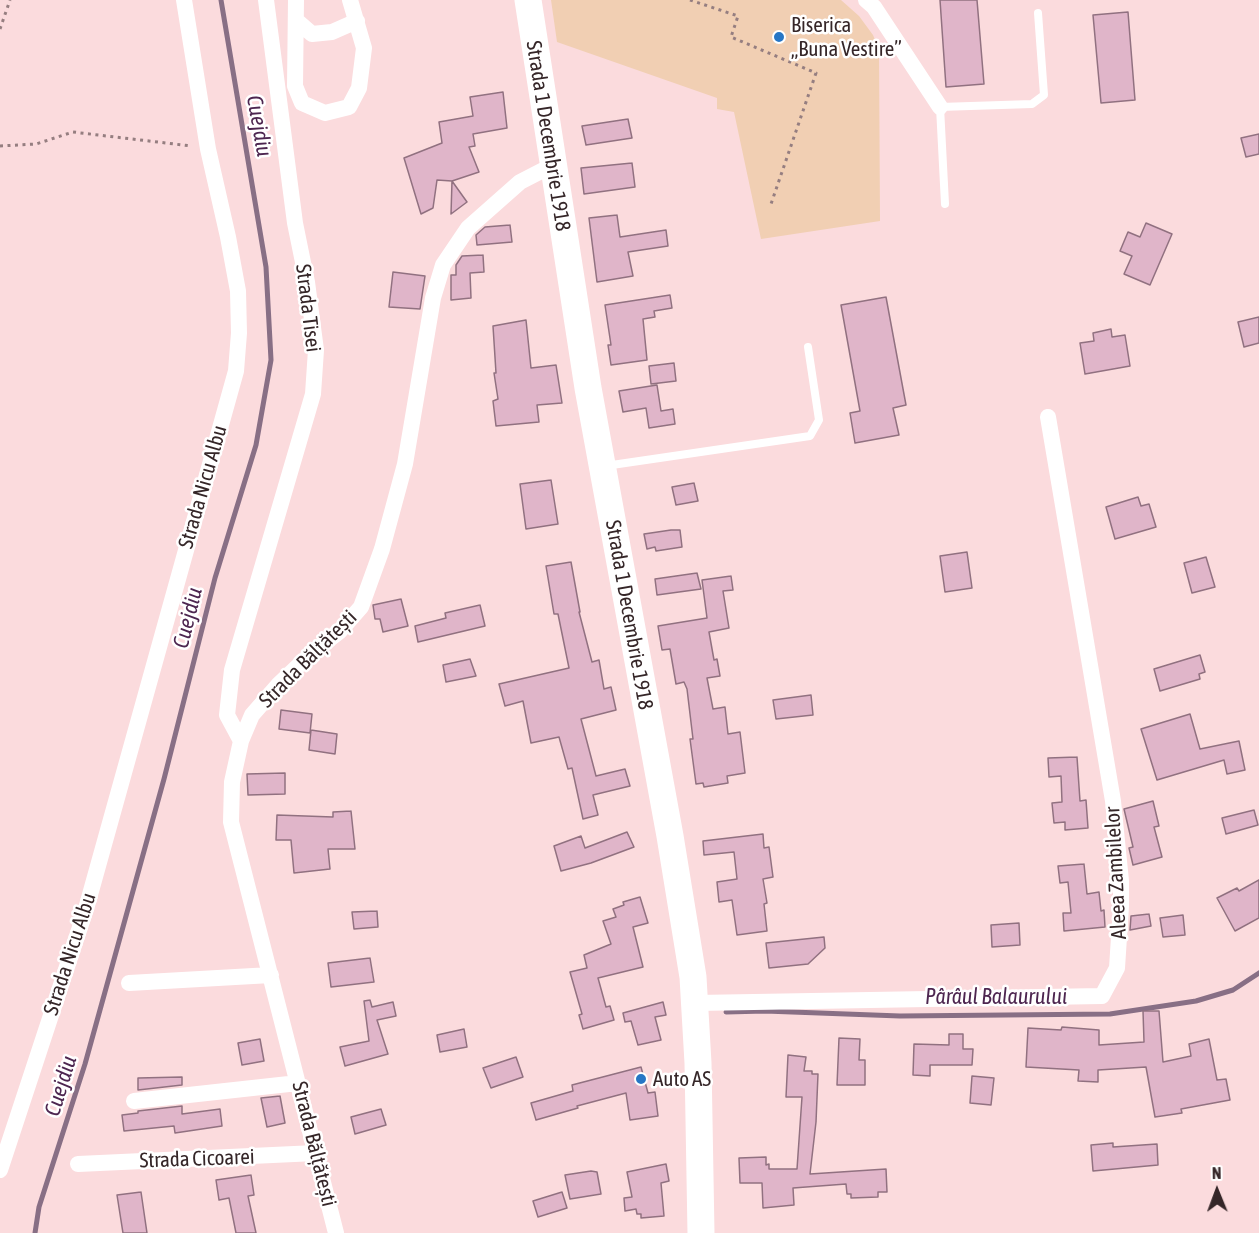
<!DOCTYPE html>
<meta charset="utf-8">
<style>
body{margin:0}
#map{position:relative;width:1259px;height:1233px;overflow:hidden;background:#fbdbdd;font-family:"Asap Condensed",sans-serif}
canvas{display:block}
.north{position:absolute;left:1187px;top:1161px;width:60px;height:60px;-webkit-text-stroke:4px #fff;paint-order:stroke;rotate:359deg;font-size:16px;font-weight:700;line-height:24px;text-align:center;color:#352628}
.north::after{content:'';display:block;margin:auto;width:21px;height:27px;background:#352628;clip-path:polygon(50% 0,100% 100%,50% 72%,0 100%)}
</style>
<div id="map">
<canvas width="1259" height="1233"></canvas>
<div class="north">N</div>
</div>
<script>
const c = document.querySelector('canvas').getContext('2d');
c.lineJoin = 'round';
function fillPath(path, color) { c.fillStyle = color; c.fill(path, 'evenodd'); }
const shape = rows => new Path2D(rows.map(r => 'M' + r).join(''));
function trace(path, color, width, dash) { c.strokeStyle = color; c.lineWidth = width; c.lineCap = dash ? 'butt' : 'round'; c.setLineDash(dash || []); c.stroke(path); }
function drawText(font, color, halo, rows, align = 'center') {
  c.font = font + ' "Asap Condensed",sans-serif'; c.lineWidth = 5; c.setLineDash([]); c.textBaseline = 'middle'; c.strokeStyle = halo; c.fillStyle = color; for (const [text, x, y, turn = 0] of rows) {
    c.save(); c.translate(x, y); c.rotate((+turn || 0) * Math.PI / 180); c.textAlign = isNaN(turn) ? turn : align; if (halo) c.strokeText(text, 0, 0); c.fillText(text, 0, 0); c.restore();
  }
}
const green = shape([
 [551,0,841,0,859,16,873,35,879,49,880,221,761,239,734,112,717,109,717,98,557,42]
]);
const stream = shape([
 [726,1012,765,1011,900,1016,1110,1014,1196,1001,1233,990,1259,973],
 [35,1233,39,1207,85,1064,164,779,215,578,256,445,271,360,266,267,221,0]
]);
const building = shape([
 [940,0,977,0,984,84,946,87,940,0],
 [1128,12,1135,100,1101,103,1093,15,1128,12],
 [503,92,507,128,473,134,475,146,469,147,479,172,452,181,467,202,451,214,452,181,437,180,433,208,421,214,404,158,442,143,439,122,473,116,470,97,503,92],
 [628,119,632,138,586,145,582,126,628,119],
 [1259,134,1259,154,1246,157,1241,138,1259,134],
 [632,163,635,187,584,194,581,168,632,163],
 [617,215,620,237,666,230,668,246,628,252,633,276,597,282,589,218,617,215],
 [1146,223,1172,234,1150,285,1124,274,1132,256,1120,251,1128,232,1140,237,1146,223],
 [510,225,512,242,477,245,476,235,485,227,510,225],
 [483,255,484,272,470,273,471,298,451,300,451,275,456,275,456,265,462,256,483,255],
 [393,272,425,276,420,309,389,307,393,272],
 [670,295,672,308,654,311,655,317,643,319,647,360,611,365,608,345,611,345,605,305,670,295],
 [886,297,906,405,893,408,899,435,855,443,850,413,860,411,841,305,886,297],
 [1259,317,1259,343,1244,347,1238,322,1259,317],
 [526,320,531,368,556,365,562,403,537,405,539,422,496,426,493,401,498,399,494,373,496,373,493,326,526,320],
 [1111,329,1112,337,1125,335,1130,366,1085,374,1080,343,1094,341,1093,333,1111,329],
 [674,363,676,381,651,384,649,366,674,363],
 [657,385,661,411,673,409,675,424,649,428,646,408,623,412,619,391,657,385],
 [551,480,558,524,526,529,520,484,551,480],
 [694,483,698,501,676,505,672,487,694,483],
 [1138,497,1141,506,1149,504,1156,527,1115,539,1106,507,1138,497],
 [671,530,680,530,682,547,656,551,655,547,647,549,644,534,671,530],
 [967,552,972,588,945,592,940,556,967,552],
 [1206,557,1215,587,1192,593,1184,563,1206,557],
 [571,562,580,612,579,612,592,662,599,660,604,689,611,687,616,710,581,719,596,776,625,769,630,786,593,795,598,815,583,819,572,768,568,769,559,737,531,743,523,701,505,706,499,684,569,668,558,614,554,614,546,566,571,562],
 [697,573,701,589,657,595,655,579,697,573],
 [731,576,733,590,723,591,729,628,709,632,714,660,717,659,720,676,707,678,713,709,725,707,728,734,740,732,745,773,727,776,728,783,704,787,703,783,696,784,690,739,693,739,687,689,684,682,676,684,670,649,662,650,658,626,707,618,702,580,731,576],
 [401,599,408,626,383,632,380,619,375,619,373,605,401,599],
 [480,605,485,626,418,642,415,626,446,618,445,613,480,605],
 [1200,655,1205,672,1199,674,1200,679,1160,691,1154,669,1200,655],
 [470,659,476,676,446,682,443,665,470,659],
 [811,695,813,715,776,719,773,700,811,695],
 [281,710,312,714,310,733,279,729,281,710],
 [1190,714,1200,749,1239,741,1245,770,1227,774,1224,760,1157,780,1141,729,1190,714],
 [311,730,337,734,335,754,309,750,311,730],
 [1077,757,1080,801,1086,800,1088,828,1065,830,1065,822,1054,823,1052,803,1062,802,1061,776,1049,777,1048,758,1077,757],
 [285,773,285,794,248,795,247,774,285,773],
 [1153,801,1159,826,1154,827,1162,857,1133,865,1129,848,1133,847,1124,809,1153,801],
 [1254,810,1258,825,1226,834,1222,818,1254,810],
 [351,811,355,849,328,849,330,869,294,873,291,840,276,840,277,815,333,817,333,812,351,811],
 [627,832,634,847,591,863,561,871,554,846,581,836,585,848,627,832],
 [763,834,764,848,769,847,773,877,763,879,767,903,764,904,767,931,737,935,732,900,719,902,717,882,737,879,734,852,704,855,703,841,763,834],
 [1084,864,1087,894,1099,892,1101,911,1104,910,1105,927,1064,931,1063,913,1071,913,1068,882,1060,883,1058,866,1084,864],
 [1259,880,1259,918,1235,931,1217,898,1237,888,1239,891,1259,880],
 [640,897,648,923,633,927,643,967,598,978,606,1007,610,1006,614,1020,583,1029,579,1015,582,1014,570,972,587,968,584,955,611,944,603,921,616,917,613,909,624,905,623,902,640,897],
 [377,911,378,927,354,929,352,912,377,911],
 [1149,914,1151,926,1130,930,1131,916,1149,914],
 [1183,915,1185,935,1163,937,1160,918,1183,915],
 [1019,923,1020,945,992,947,991,925,1019,923],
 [824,937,825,948,808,964,769,968,766,943,824,937],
 [370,958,374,982,331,987,328,963,370,958],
 [370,1000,372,1007,393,1002,396,1016,377,1020,388,1054,345,1066,340,1047,369,1041,364,1001,370,1000],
 [663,1002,666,1015,655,1017,661,1040,638,1045,631,1021,625,1022,623,1013,663,1002],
 [1143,1011,1159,1011,1163,1062,1191,1056,1189,1044,1209,1039,1217,1080,1226,1079,1230,1100,1181,1109,1182,1113,1155,1117,1146,1067,1098,1070,1098,1082,1078,1081,1079,1070,1026,1067,1028,1028,1061,1030,1062,1027,1099,1030,1099,1045,1144,1042,1143,1011],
 [464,1029,467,1047,440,1052,437,1035,464,1029],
 [949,1034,963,1034,963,1049,973,1049,972,1065,930,1065,930,1076,913,1075,914,1044,949,1045,949,1034],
 [839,1038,860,1039,859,1060,865,1060,865,1085,837,1085,839,1038],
 [260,1039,264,1061,242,1065,238,1043,260,1039],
 [788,1055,806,1057,804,1071,812,1071,812,1074,818,1074,816,1122,810,1174,886,1169,887,1192,878,1192,878,1197,851,1198,851,1194,847,1194,846,1184,793,1188,794,1205,763,1208,762,1183,740,1183,739,1158,766,1157,766,1165,769,1164,769,1169,797,1169,802,1097,786,1097,788,1055],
 [516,1057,523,1077,491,1088,483,1068,516,1057],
 [641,1067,648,1093,655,1092,658,1116,630,1120,626,1093,577,1106,578,1108,536,1120,531,1103,573,1091,572,1085,641,1067],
 [972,1076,994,1078,991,1105,970,1103,972,1076],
 [182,1077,182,1085,138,1090,138,1078,182,1077],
 [280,1096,285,1123,267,1127,261,1098,280,1096],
 [182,1106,182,1114,220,1109,222,1126,175,1133,174,1126,124,1131,122,1115,138,1113,138,1111,182,1106],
 [381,1109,386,1125,355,1134,351,1117,381,1109],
 [1113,1143,1113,1147,1157,1144,1158,1165,1093,1171,1091,1145,1113,1143],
 [666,1164,669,1181,661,1183,664,1216,641,1218,641,1214,637,1214,636,1209,625,1211,624,1198,632,1197,627,1172,666,1164],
 [591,1171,597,1172,601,1194,570,1199,565,1175,591,1171],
 [251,1175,254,1195,248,1196,256,1233,236,1233,229,1198,219,1200,216,1180,251,1175],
 [141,1192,147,1233,123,1233,117,1195,141,1192],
 [562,1192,567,1208,538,1217,533,1201,562,1192]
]);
const path = shape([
 [690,0,738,16,731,37,816,73,771,204],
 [0,29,10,0],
 [0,146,36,144,73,132,191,146]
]);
const service = shape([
 [945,204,940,107,1032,104,1044,95,1038,13],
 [605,466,810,436,819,420,808,347]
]);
const minor = shape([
 [296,0,295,86,302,103,325,113,349,107,359,88,364,48,350,0],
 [866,0,874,7,940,107],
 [297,21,312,34,332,32,357,21],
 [241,741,227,715,232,670,313,394,316,350,307,282,295,223,266,0],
 [129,983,271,975],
 [696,1003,1102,996,1117,968,1121,906,1121,881,1113,801,1048,417],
 [134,1101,298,1083],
 [78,1164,316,1153],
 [0,1170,86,909,236,371,239,333,238,291,228,237,208,149,184,0],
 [336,1233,231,822,232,782,241,741,252,715,279,684,314,651,339,632,361,607,382,549,405,464,433,298,443,265,468,228,520,182,553,165]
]);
const primary = shape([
 [528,0,588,388,670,836,693,977,698,1063,701,1233]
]);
const markers = [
 [779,37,6,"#2776c5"],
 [641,1079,6,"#2776c5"]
];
const poiNames = [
 ["Biserica",791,25],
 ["„Buna Vestire”",791,49],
 ["Auto AS",653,1079]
];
const streetNames = [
 ["Strada 1 Decembrie 1918",548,136,81],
 ["Strada Tisei",308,308,83],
 ["Strada Nicu Albu",203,487,-74],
 ["Strada 1 Decembrie 1918",629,615,80],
 ["Strada Bălțătești",308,659,-45],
 ["Aleea Zambilelor",1116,873,-93],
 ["Strada Nicu Albu",70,954,-72],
 ["Strada Bălțătești",314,1144,76],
 ["Strada Cicoarei",197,1159,-2]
];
const waterNames = [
 ["Cuejdiu",259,126,80],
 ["Cuejdiu",188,618,-76],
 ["Pârâul Balaurului",996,997],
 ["Cuejdiu",61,1086,-73]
];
fillPath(green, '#f1cfb3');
trace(stream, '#886f85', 5);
fillPath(building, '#e0b5c9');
trace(building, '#917180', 1.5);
trace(path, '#957e80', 3, [3, 4.5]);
trace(service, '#fff', 8);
trace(minor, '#fff', 16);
trace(primary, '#fff', 27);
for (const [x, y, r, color] of markers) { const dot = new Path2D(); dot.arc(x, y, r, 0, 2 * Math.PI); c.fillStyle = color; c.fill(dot); trace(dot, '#fff', 2); }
drawText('21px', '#352628', '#fff', poiNames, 'left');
drawText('21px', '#352628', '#fff', streetNames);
drawText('italic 22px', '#4d2650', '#fff', waterNames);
</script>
